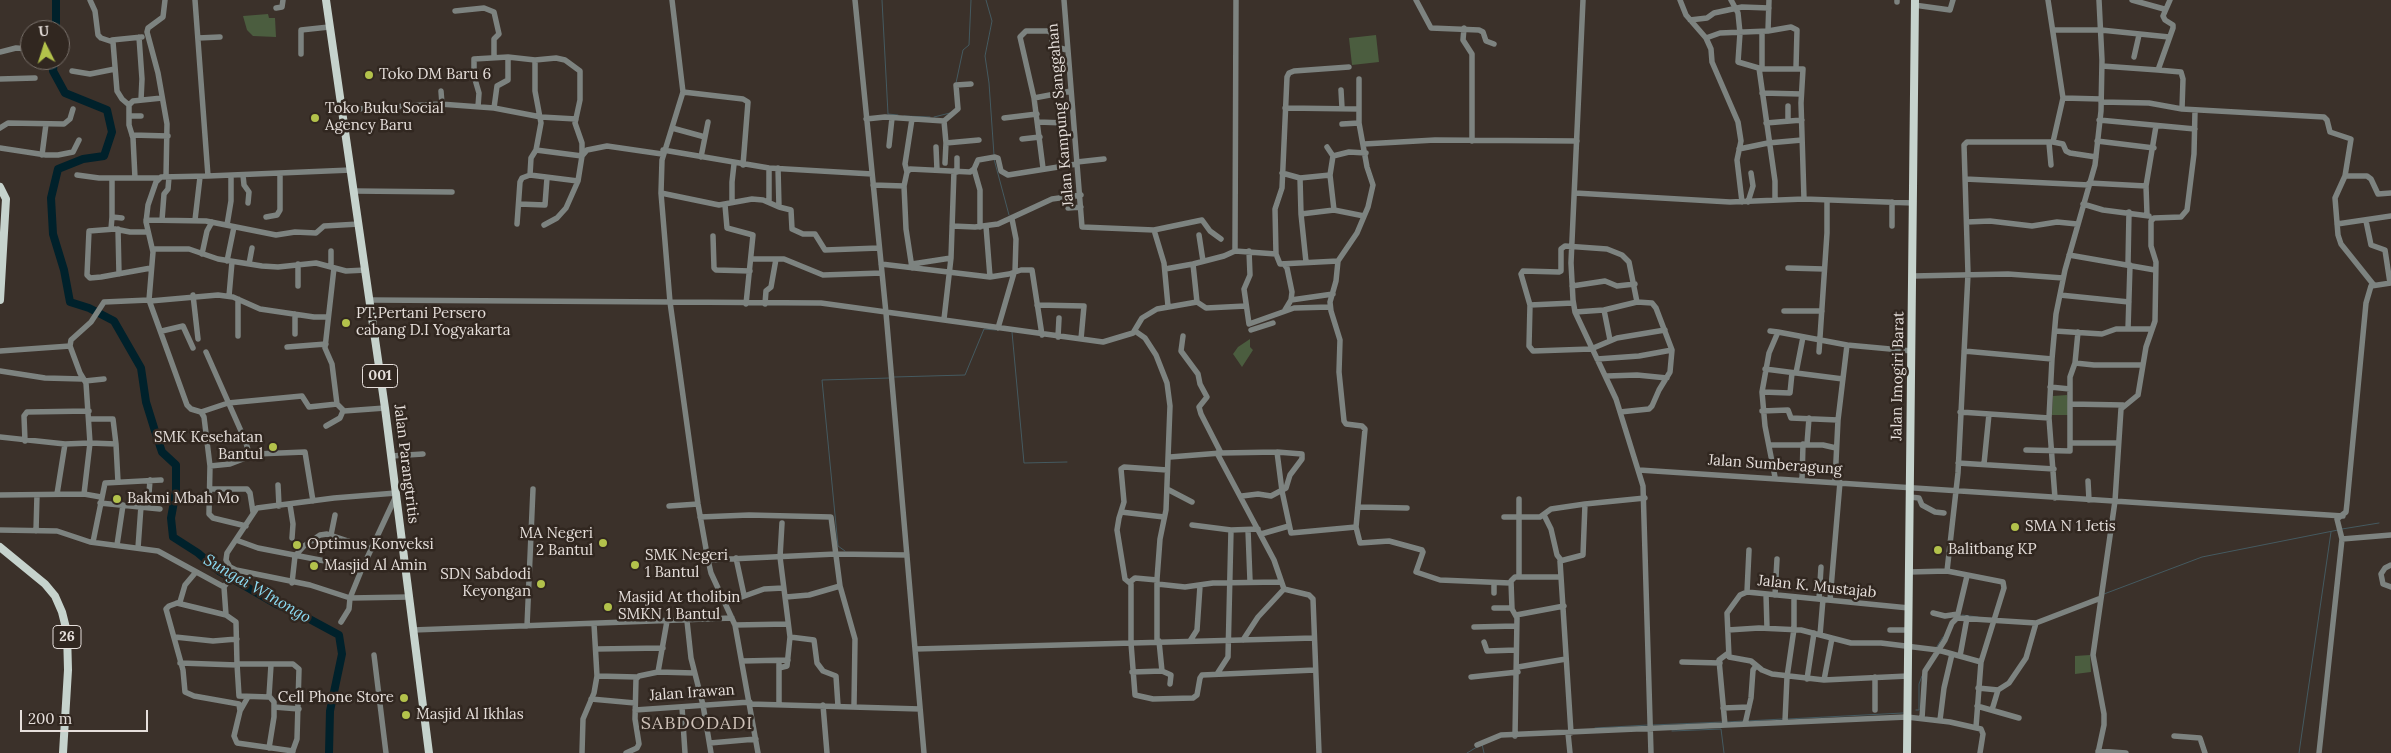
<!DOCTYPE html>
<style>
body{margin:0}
#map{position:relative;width:2391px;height:753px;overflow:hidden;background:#3b312a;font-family:Lora,serif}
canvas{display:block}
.north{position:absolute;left:20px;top:20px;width:50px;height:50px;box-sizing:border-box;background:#312720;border:1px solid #79716b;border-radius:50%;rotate:355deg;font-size:14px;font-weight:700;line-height:20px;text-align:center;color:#e6dfdb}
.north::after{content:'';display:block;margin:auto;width:18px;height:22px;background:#b3c24b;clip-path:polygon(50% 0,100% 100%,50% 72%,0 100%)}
.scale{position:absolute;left:20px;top:710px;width:128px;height:22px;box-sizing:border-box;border:2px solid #e6dfdb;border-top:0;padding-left:6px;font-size:15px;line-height:18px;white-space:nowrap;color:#e6dfdb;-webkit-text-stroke:4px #312720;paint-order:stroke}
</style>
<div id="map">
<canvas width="2391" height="753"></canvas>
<div class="north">U</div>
<div class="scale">200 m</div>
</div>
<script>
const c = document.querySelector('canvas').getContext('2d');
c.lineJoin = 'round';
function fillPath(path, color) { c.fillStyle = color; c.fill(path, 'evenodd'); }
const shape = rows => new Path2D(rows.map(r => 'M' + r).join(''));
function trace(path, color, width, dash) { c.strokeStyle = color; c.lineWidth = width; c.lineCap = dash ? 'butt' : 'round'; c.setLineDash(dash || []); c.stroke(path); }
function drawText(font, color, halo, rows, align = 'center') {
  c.font = font + ' Lora,serif'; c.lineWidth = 5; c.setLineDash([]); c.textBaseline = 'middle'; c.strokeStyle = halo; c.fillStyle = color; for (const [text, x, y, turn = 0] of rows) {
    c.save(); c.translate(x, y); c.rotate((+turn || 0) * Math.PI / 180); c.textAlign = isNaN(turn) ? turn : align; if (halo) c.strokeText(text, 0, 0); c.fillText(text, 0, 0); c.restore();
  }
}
const green = shape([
 [268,14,269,18,275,18,276,37,253,36,247,30,243,16],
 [1376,35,1379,62,1352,65,1349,38],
 [1250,339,1250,347,1253,350,1242,367,1233,354,1238,347],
 [2067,395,2070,415,2052,415,2053,396],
 [2090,655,2091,672,2075,674,2075,656]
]);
const stream = shape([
 [882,0,888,114,898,115],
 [986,0,992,21,985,56,989,83,994,155],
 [956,83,963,50,969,45,971,0],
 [904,116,930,117],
 [934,117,950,113],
 [994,159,1009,215],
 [1012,332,1024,463,1067,462],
 [894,377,965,375,984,329,996,330],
 [2342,529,2379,523],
 [845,551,838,546,822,380,890,378],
 [2104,594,2202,557,2338,530],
 [1962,615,1978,617],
 [1936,648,1943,637],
 [1916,710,1919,710,1919,684,1922,676],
 [1787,719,1903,713],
 [1747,721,1783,719],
 [1727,722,1743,721],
 [1652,725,1723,722],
 [1595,728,1648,725],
 [1672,731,1721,729,1724,753],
 [1482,744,1484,753],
 [1467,753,1477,747],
 [2299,753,2331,532]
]);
const river = shape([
 [56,0,56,30],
 [54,60,53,71,65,93,107,110,112,132,104,156,83,159,58,169,51,198,53,234,64,270,70,302,89,308,114,321,141,368,146,402,155,431,162,452,176,465,176,491,171,518,173,537,198,553,219,571,276,604,302,615,339,635,342,654,330,711,329,753]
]);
const minor = shape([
 [90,0,95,11,98,35,101,38,113,42,117,91,122,99,129,105],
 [165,0,163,17,148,28,147,32,158,73,167,124,166,177],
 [195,0,208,176,351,170],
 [672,0,683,92,662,160,661,193,670,302,698,504,708,560,711,573,735,625,758,753],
 [855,0,886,313,924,753],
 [1064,0,1082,227,1154,230,1202,220,1210,231,1221,239],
 [1416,0,1431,28,1479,30,1483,32,1486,41,1494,44],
 [1583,0,1571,263,1573,300,1575,312,1616,399,1643,486,1651,753],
 [1680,0,1686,15,1706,38,1711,49,1712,62,1738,122,1741,141,1737,160,1742,202],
 [1731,0,1738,13,1740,33,1738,62,1762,69,1803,69,1801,103,1804,199],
 [1769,0,1768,31,1791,27,1797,30,1796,68],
 [2132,0,2164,9],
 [2170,0,2163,16,2165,20,2173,25,2173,28,2158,70,2181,72,2183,79,2182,109,2324,117,2327,120,2330,132,2351,139,2345,176,2335,198,2338,235,2341,244,2373,284],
 [1897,2,1897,0],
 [1914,5,1950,10,1953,0],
 [276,8,282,7,283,0],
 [455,11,484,8,494,12,499,34,494,39,494,58],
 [1690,20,1707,18,1714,13,1742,7,1769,8],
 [1464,28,1463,40,1472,54,1472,141],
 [2053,30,2101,30,2169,37],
 [1762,32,1762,69],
 [139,37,142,79,141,100],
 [198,38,220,37],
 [1706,38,1720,33,1768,31],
 [112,40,142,37],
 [0,52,16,48,30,49],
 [301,54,301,30,329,27],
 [2134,57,2139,35],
 [2102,66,2158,70],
 [1759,68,1775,181,1775,199],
 [72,71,90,74,115,69],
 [0,79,35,78],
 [1359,79,1359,123],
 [1341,90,1342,108],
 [441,91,442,104],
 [683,92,743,99,748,102,743,165],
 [1762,93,1801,94],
 [1034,98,1071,91],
 [2063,98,2101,99],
 [2101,102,2149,103,2182,109],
 [1788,106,1788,121],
 [478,107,479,93,474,76,474,59,508,57,535,60],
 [494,108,497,86,508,80,508,57],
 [1285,108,1359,109],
 [342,110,440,104,494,108,541,117,576,119],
 [129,116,141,116],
 [1004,118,1037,114],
 [866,119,885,117,944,121,958,109,956,85,971,84],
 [2099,120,2195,129],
 [944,121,946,143,945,163],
 [1038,122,1065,123],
 [1766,123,1802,120],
 [1342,124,1359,123,1367,167,1373,185,1368,207,1357,233,1338,261,1336,281,1330,302,1331,311,1340,340,1339,372,1344,421,1346,424,1362,426,1365,429,1356,527,1360,543,1389,541,1422,550,1423,552,1416,572,1440,580,1510,583],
 [0,128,8,123,64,124,70,119,73,109],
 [672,128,705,137],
 [132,135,168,136],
 [1022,139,1040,137],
 [2097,141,2154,148],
 [2053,142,2063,144,2066,151,2070,153,2096,157],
 [946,143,979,140],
 [2049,143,2051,165],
 [1364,144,1435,140,1577,141],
 [889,146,892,118],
 [936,147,937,170],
 [1327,147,1333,156],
 [0,148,46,155,58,155,73,152,79,140],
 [1739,149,1768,143,1802,140],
 [663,150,769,168,872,174],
 [42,155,46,124],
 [701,157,708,122],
 [957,158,957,172],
 [1077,162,1104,159],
 [769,168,769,202],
 [778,168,779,207],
 [1043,168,1034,98,1020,37,1026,31,1048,31,1051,33,1053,46,1067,50],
 [974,169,980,190,980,227],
 [907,172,905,164,912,119],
 [1282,173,1300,178,1301,214],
 [77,175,99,178,158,178],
 [243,175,244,185,249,192,248,203],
 [530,175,531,158,536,150,541,123,535,91,535,60,556,58,565,60,580,71,580,100,575,123,582,143,582,156,536,150],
 [2345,176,2367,176,2371,179,2378,194,2391,193],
 [135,178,133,138,129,125,129,105,133,101,162,98],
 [1300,178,1330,175],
 [1965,179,2089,185],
 [2089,183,2146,186],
 [873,185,904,186,907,172,910,169,970,172,974,169,978,160,995,157,998,158,1001,171,1008,175,1077,164],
 [904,186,906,229,912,268],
 [354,191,452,192],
 [661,193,719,205,752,199,763,200,779,207,791,210,792,229,803,234,815,234,825,250,879,248],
 [1575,193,1730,202,1804,199,1913,203],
 [732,202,732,182,734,164],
 [1748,202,1753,186,1751,173],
 [519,204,545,205,547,178],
 [2083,204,2103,210,2149,216],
 [725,205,727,228,753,235,746,304],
 [1068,208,1081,207],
 [1334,210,1330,175,1333,156,1349,152,1366,153],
 [2147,214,2146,186,2156,126],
 [112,217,112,179],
 [266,217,277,215,280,210,280,173],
 [1012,219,1016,239,1015,272],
 [146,220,206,221,276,235,295,232,316,233,324,226,359,224],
 [162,220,164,194,168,189,169,177],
 [195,220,200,177],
 [2366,221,2371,245,2385,250,2390,283],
 [1967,222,1990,221,2032,226,2057,222,2077,224],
 [517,224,520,182,522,178,530,175,578,181],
 [2337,224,2391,216],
 [227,225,231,201,231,176],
 [544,225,557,218,566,208,578,181,582,156,587,150,607,146,662,154],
 [952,226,975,227,998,224,1052,199,1081,195],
 [986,226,990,277],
 [1892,226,1892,202],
 [111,229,112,217,122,218],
 [118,229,119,274],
 [1154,230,1164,263,1168,306],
 [147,232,130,232,115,229,89,231,87,275,90,278,101,277,151,268],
 [1199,235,1203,261],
 [713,236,714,268,716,270,750,271],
 [153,249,189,249,218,259,262,266,278,267,316,263,346,271,366,270],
 [1235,251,1236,0],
 [1249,251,1250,275,1244,289,1249,324,1294,308,1330,307],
 [202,254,207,231,212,222],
 [1276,254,1275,209,1282,188,1287,77,1289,73,1294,71,1349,67],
 [2069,255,2155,270],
 [751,259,784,259,823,275,882,273],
 [227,261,234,227],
 [1306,262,1301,214,1334,210,1364,216],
 [249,264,252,248],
 [881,264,990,277,1009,274,1021,270,1032,270,1042,335],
 [912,264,951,258],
 [1284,264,1287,268,1292,292,1291,300,1285,310],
 [2128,264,2129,212],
 [331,266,331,251],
 [334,268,325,348,332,364,337,404,344,411,385,408],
 [1788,268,1824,269],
 [1165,269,1193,264,1224,256,1235,251,1276,254,1280,264,1338,261],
 [1913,276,2008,274,2063,278],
 [298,286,298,264],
 [1572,286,1605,281,1617,286,1635,284],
 [193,295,198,339],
 [2060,295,2129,302],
 [229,296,232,262],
 [238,299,238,336],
 [149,300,153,252,146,222,148,205,156,182,161,177,208,176],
 [370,300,821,303,1103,342,1133,333,1142,318,1157,309,1197,302,1193,264],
 [1291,300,1333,294],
 [150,301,218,295,233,297,260,309,314,317,327,317],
 [1197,302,1206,308,1246,306],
 [1637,302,1629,262,1622,255,1607,249,1565,246,1561,249,1561,271,1559,272,1523,271,1521,274,1530,305,1529,346,1533,351,1591,349,1617,338,1665,330],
 [765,304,766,291,771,287,776,259],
 [1037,305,1084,306,1081,339],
 [1530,305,1573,303],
 [1604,310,1610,340],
 [1784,311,1822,311],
 [1575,312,1604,310,1637,302,1652,303,1656,308,1672,350,1670,372,1659,390,1652,406,1649,409,1620,412],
 [944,319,951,258,954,171],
 [998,328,1014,273],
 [2128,329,2130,265],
 [1251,330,1273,323],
 [162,331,183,326,193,348],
 [1135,331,1145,338,1156,355,1167,383,1170,406,1166,510,1160,539,1157,579,1157,642],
 [1770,331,1778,332],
 [2055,331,2102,334,2116,329,2151,329],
 [295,334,295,314],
 [1183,336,1181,351,1198,374,1200,384,1207,397,1199,407,1201,414,1221,453],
 [1058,337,1059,318],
 [1847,345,1912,351],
 [287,347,326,344],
 [0,351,70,346],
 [1964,351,2052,359],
 [206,352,245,440,250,456],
 [1819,352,1827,233,1827,200],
 [1597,359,1639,356,1672,350],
 [2075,363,2094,365,2143,365],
 [1765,369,1843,379],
 [0,371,45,378,82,379],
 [1796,373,1803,337],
 [1607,376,1637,375,1667,378],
 [85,381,104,379],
 [2050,387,2070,389],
 [1762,392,1790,393,1792,373],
 [2070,404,2123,405],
 [1762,411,1788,410,1791,418,1838,420],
 [201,412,228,403,302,396,309,407,337,404],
 [1960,412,2049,418],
 [89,419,113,419,116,444],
 [326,426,340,418,343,411],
 [0,437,65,444,90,443,86,383,80,373,70,346,71,340,91,322,104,302,149,300,187,405,191,409,201,412,204,417,210,466,209,514,213,518,246,526],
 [25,441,24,416,27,412,89,411],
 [2070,443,2118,443],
 [1807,444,1809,418],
 [1769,445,1823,445,1836,448],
 [2026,450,2070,451,2070,377,2075,363,2078,332],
 [1217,453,1274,560,1284,589,1309,595,1313,599,1319,753],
 [391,456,423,454],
 [1170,457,1221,453,1277,452,1282,491,1291,533,1356,527],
 [1958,463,2054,469],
 [1984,464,1989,414],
 [210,466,230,464,256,454,305,452,313,501],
 [1167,470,1124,467,1121,469,1124,502,1119,518,1117,530,1125,579,1131,584,1131,643,1135,695,1153,699,1193,698,1197,695,1200,678,1202,675,1315,670],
 [1639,470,2343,516],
 [1775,477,1765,426,1762,392,1769,353,1778,332,1847,345,1838,420,1835,482],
 [1802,480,1803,444],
 [2088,481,2089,500],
 [278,485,279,506],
 [210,489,247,489,250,493,253,512],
 [1167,489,1192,502],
 [396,493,334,498,257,508,227,553,226,560,230,567,236,570,310,585,350,598,409,597],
 [57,494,65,444],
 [84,494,90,443,116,444,118,482],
 [0,495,84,494,101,497],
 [1242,496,1258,494,1271,496,1286,488,1290,475,1302,459,1302,454,1277,452],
 [1910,497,1919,498,1922,505,1935,512,1944,513],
 [2055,498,2049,418,2052,359,2056,314,2065,270,2095,165,2101,111,2102,60,2099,0],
 [100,503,160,509],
 [290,505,293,524,292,538],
 [669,506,698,504],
 [148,507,150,480],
 [1360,507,1407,508],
 [1121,512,1164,517],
 [1544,515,1551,529,1557,555,1561,560],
 [700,517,749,515,831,517,840,586,855,639,854,706],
 [1504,517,1519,517,1519,499],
 [1192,525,1231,530,1258,529],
 [0,530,57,531,90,542,158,551,224,587],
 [1248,530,1250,581],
 [36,531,37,495],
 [1261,534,1289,526],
 [331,535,335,515],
 [2342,539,2391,535],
 [236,540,258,548,325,561,361,571],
 [93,542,105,483,161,480],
 [117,545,123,505],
 [138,548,141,506],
 [736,558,744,595],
 [708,560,836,554,907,555],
 [2391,565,2385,568,2381,574,2383,584,2391,587],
 [236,570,224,587,226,615,236,622,237,664,293,664,299,669,297,739,292,753],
 [1947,571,1958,473,1968,274,1964,145,1967,142,2053,142,2063,98,2048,0],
 [196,572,185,585,180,602,169,606,166,609,183,670,185,692,194,696,239,704,240,711,234,736,237,743,293,751],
 [1519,576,1519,517,1540,517,1551,509,1585,504],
 [1130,582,1135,578,1157,580],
 [292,583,295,556,304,546,320,535,327,534,372,549],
 [1494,583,1494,593],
 [1157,584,1185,587,1213,583,1281,582],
 [1747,592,1749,550],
 [1766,594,1767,628],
 [1775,595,1777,559],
 [786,597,809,595,840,586],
 [1819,599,1821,567],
 [1830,600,1840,482],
 [177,603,226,615],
 [725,603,764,589,783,588],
 [1494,608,1512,608],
 [1933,613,1945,616,1958,614],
 [1516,615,1564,606],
 [1957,618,2036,623,2101,598],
 [687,621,691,658,703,705,711,753],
 [341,622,349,609,350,598,361,571,396,496],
 [735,625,788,624],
 [527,626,533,489],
 [1474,627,1516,626],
 [413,630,732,618],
 [1728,630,1759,628,1801,630,1851,643,1881,643,1938,650,1981,662,2004,588,2003,582,1947,571,1909,572],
 [1890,630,1909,630],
 [1820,635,1823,599],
 [175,637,213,641,237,639],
 [790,637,814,640,817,663,823,671,836,676,838,706],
 [1243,640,1258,617,1284,589],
 [1159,641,1162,671,1171,675,1170,684],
 [1190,641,1197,630,1200,586],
 [1484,642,1487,651,1516,650],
 [596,649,663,648],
 [915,649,1314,638],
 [374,655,386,753],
 [1960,656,1967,618],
 [742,661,788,660],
 [1682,662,1720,663],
 [180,663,237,665],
 [237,664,239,696,269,697],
 [779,664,779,705],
 [1518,667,1566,659],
 [779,668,787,666,790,637,780,557,782,523],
 [658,672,694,673],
 [1132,672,1162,671],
 [1217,674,1228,657,1231,530],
 [597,676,637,677],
 [1908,676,1824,680,1772,674,1762,670,1751,661,1729,657,1727,613,1740,595,1747,592,1909,608],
 [1471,677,1518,672],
 [1807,679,1814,633],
 [1824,680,1832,638],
 [1978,688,1998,690],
 [591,699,635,703],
 [750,704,920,709],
 [823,705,827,753],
 [1977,706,2019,718],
 [274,707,299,709],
 [682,707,685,753],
 [1723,708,1749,707],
 [635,710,750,702],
 [1875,710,1875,677],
 [1992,710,1998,690,2009,683,2026,658,2036,623],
 [240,711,248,697],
 [1922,718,1925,671,1945,640,1952,623,1957,618,1967,576],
 [1940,720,1944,688,1952,654],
 [1785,721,1787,677,1794,629,1794,597],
 [1745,724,1751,698,1753,670,1756,666],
 [1725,725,1719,660,1727,654],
 [1976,727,1981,662],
 [1568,733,1570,753],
 [1571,733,1560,561,1583,555,1585,504,1645,498],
 [1515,736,1517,618,1512,609,1511,581,1515,577,1561,577],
 [2174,736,2200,738,2205,753],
 [710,743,756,739],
 [1477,745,1501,735,1907,717,1950,722,1981,729,1983,734,1980,753],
 [269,748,274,717,274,702,269,696,271,665],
 [2098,751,2126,753],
 [582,753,583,719,594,693,597,676,594,624],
 [626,753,637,748,639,744,635,719,636,679,639,676,658,672,667,621],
 [2098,753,2104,725,2104,714,2093,655,2115,501,2121,409,2138,395,2146,347,2155,321,2156,262,2151,246,2151,221,2154,218,2181,217,2187,210,2194,154,2195,111],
 [2319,753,2342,539,2337,519,2346,512,2347,503,2366,303,2371,286,2391,283]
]);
const major = shape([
 [326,0,385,408,429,753],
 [0,187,6,199,0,300],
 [0,547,45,584,55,596,62,612,67,632,68,670,63,753],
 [1907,753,1915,0]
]);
const markers = [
 [369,75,5,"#b3c24b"],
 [315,118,5,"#b3c24b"],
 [346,323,5,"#b3c24b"],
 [273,447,5,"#b3c24b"],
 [117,499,5,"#b3c24b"],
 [2015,527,5,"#b3c24b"],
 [603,543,5,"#b3c24b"],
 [297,545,5,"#b3c24b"],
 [1938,550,5,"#b3c24b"],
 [635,565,5,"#b3c24b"],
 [314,566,5,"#b3c24b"],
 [541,584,5,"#b3c24b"],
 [608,607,5,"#b3c24b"],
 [404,698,5,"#b3c24b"],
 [406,715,5,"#b3c24b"]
];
const shields = [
 [380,376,35],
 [67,637,28]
];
const shieldNames = [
 ["001",380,376],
 ["26",67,637]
];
const poiNames = [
 ["Toko DM Baru 6",379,75],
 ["Toko Buku Social",325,109],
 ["Agency Baru",325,126],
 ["PT.Pertani Persero",356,314],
 ["cabang D.I Yogyakarta",356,331],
 ["SMK Kesehatan",263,438,"right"],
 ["Bantul",263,455,"right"],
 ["Bakmi Mbah Mo",127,499],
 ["SMA N 1 Jetis",2025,527],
 ["MA Negeri",593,534,"right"],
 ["2 Bantul",593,551,"right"],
 ["Optimus Konveksi",307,545],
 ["Balitbang KP",1948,550],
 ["SMK Negeri",645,556],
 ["1 Bantul",645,573],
 ["Masjid Al Amin",324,566],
 ["SDN Sabdodi",531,575,"right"],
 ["Keyongan",531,592,"right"],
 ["Masjid At tholibin",618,598],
 ["SMKN 1 Bantul",618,615],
 ["Cell Phone Store",394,698,"right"],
 ["Masjid Al Ikhlas",416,715]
];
const streetNames = [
 ["Jalan Kampung Sanggahan",1061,115,-95],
 ["Jalan Imogiri Barat",1898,376,-89],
 ["Jalan Parangtritis",406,464,83],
 ["Jalan Sumberagung",1775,465,4],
 ["Jalan K. Mustajab",1817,587,6],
 ["Jalan Irawan",692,693,-4]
];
const waterNames = [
 ["Sungai WInongo",257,589,30]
];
const quarterNames = [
 ["SABDODADI",697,724]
];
fillPath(green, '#4b5d3f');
trace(stream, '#455a60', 1);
trace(river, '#00212b', 8);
trace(minor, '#7d8380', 5.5);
trace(major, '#c6d3cd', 8);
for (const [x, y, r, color] of markers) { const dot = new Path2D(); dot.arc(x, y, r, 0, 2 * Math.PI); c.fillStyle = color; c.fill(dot); trace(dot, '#312720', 2); }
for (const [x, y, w] of shields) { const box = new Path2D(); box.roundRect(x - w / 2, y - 11.5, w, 23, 4); c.fillStyle = '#312720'; c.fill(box); trace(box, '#e6dfdb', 1); }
drawText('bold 14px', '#e6dfdb', null, shieldNames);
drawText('15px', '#e6dfdb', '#312720', poiNames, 'left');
drawText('15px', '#e6dfdb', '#312720', streetNames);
drawText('italic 16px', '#8cdbf3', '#312720', waterNames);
c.letterSpacing = '1px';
drawText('18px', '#cec1b8', '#312720', quarterNames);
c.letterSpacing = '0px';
</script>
